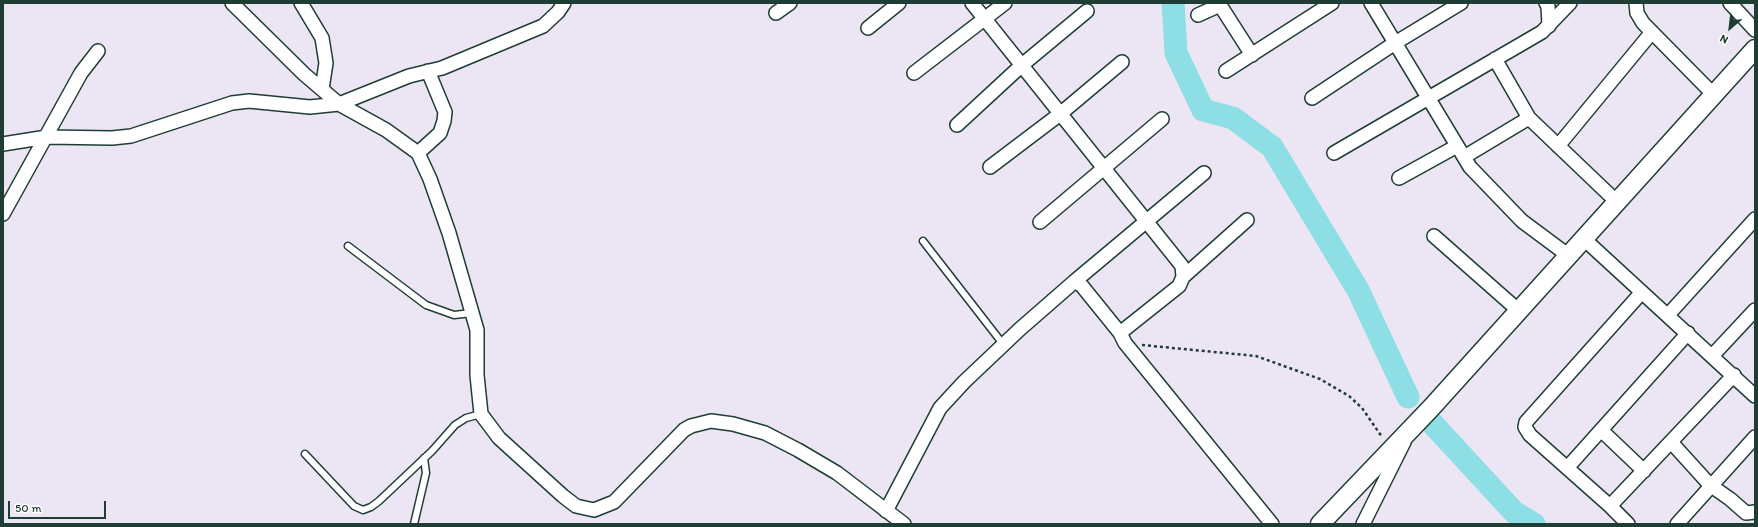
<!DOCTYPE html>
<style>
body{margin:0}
#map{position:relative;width:1758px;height:527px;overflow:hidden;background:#ece5f3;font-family:Itim,sans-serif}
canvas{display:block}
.frame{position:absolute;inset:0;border:4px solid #1f3d34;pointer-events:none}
.north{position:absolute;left:1710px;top:8px;width:40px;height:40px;-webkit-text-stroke:3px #fff;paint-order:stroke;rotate:208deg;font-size:11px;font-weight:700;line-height:16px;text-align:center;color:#1f3d34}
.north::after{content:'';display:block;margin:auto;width:14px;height:18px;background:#1f3d34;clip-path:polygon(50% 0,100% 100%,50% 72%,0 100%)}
.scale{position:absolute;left:8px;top:501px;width:98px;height:18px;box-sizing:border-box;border:2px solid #1f3d34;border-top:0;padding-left:5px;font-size:12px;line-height:14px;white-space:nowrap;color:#1f3d34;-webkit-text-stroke:3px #fff;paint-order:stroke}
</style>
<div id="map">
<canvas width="1758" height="527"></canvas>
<div class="frame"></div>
<div class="north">N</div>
<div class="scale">50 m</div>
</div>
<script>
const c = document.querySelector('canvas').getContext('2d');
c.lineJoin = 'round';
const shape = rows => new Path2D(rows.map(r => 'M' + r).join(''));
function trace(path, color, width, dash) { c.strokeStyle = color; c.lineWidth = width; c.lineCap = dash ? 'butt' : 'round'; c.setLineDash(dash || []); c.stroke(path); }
const river = shape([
 [1173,3,1176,53,1203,110,1233,118,1272,147,1358,290,1408,397],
 [1430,421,1514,512,1534,524]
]);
const path = shape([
 [1142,345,1256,356,1320,379,1349,396,1362,408,1382,437]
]);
const lane = shape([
 [923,241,1003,344],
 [348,246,426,305,454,315,472,313],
 [305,454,354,506,363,510,371,507,379,501,432,451,455,425,466,418,481,414],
 [414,524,426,473,424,458]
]);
const street = shape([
 [232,3,304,74,339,104,386,130,418,153,430,179,449,233,477,330,477,375,481,414,499,438,563,496,576,506,594,510,614,502,684,430,691,426,711,421,733,424,765,433,798,450,837,473,904,524],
 [301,3,322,38,326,63,322,89],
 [972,3,1182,266,1183,277,1179,286,1120,333,1125,343,1272,524],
 [1371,3,1470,167,1522,221,1569,256],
 [1546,3,1548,6,1549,26],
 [1636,3,1637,13,1643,23,1714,95],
 [1730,3,1755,30],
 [776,13,790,3],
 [1198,15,1220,5,1252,55],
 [868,28,899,3],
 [1495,59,1529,118,1618,203],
 [1226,71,1332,3],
 [914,73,1005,3],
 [1312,98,1395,43,1461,3],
 [957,125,1022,65,1087,11],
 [3,144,47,137,112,138,131,136,232,103,249,101,310,107,339,104,409,76,442,68,543,26,558,12,564,3],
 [1558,146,1652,32],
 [418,153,440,133,444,121,445,112,428,71],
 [1334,153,1542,32,1570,3],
 [1464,157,1529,118],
 [990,167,1060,114,1122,62],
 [1399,178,1457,146],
 [3,214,81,73,98,51],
 [1040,222,1162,119],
 [1434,236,1519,311],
 [1584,239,1755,396],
 [1183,277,1247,220],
 [1075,281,1204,173],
 [1642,292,1526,422,1525,427,1530,435,1610,506,1734,375],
 [1668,315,1755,219],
 [1712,356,1755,310],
 [1601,430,1644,471],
 [1671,442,1710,485,1730,499,1746,513,1755,512],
 [1567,468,1688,333],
 [1610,506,1628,524],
 [886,511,940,408,964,382,1020,329,1075,281,1082,286,1120,333],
 [1363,524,1404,442],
 [1677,524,1755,437]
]);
const secondary = shape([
 [1320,524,1431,408,1755,49]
]);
trace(river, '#8ddfe5', 23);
trace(lane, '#1f3d34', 9);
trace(street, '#1f3d34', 16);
trace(secondary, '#1f3d34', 21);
trace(path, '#1f3d34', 2.5, [3, 3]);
trace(lane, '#fff', 6);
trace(street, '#fff', 13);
trace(secondary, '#fff', 18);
</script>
